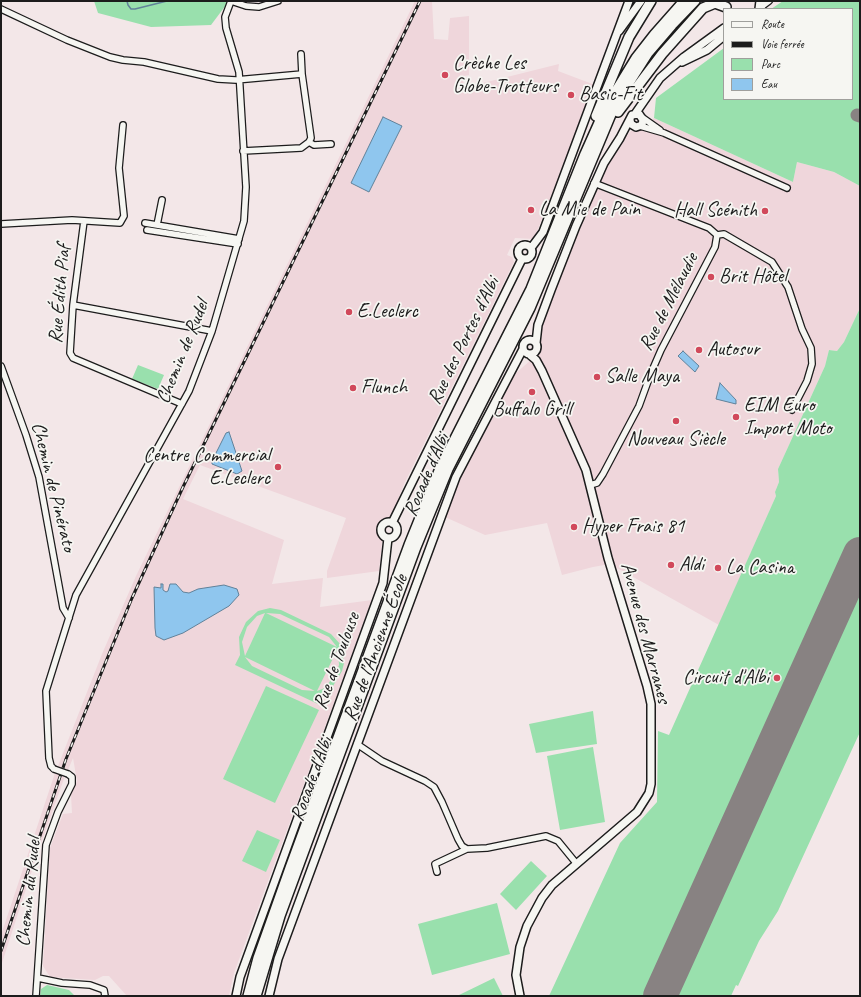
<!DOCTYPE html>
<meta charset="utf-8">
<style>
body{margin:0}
#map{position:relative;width:861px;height:997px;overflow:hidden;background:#f3e7e8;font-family:Caveat,sans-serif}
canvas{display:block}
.frame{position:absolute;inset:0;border:2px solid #1c1c1c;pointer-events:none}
.legend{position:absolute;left:723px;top:8px;width:130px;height:92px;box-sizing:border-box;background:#f6f6f2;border:1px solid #9f9f9c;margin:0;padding:5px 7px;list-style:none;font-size:12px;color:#1c1c1c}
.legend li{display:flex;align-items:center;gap:8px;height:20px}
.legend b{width:20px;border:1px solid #9f9f9c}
</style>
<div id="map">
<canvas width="861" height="997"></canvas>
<div class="frame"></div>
<ul class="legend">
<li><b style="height:5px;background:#f6f6f2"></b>Route</li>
<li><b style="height:5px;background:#1c1c1c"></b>Voie ferrée</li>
<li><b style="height:11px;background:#99e0ad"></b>Parc</li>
<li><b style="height:11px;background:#8fc6ee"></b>Eau</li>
</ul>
</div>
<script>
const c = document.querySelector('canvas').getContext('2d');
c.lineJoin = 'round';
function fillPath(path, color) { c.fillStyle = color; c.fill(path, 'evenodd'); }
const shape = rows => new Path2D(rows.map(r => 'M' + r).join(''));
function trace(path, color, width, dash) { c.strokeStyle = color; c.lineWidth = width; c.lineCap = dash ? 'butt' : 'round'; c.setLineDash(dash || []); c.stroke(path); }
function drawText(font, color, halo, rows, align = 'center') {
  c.font = font + ' Caveat,sans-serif'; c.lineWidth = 3.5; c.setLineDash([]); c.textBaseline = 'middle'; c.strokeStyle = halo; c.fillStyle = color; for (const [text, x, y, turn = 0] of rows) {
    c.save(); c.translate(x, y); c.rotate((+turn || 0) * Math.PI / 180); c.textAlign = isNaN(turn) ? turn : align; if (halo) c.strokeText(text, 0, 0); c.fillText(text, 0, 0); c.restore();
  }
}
const built = shape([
 [415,1,432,1,434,39,448,40,450,18,469,16,469,75,464,76,463,88,559,64,558,71,595,85,538,229,533,239,515,238,507,255,512,257,514,262,404,484,382,542,379,571,327,578,327,571,346,518,200,465,183,499,284,540,272,584,323,578,320,607,372,600,234,973,229,996,127,996,109,976,103,976,95,980,50,977,43,966,50,848,63,814,72,813,71,795,77,781,73,758,68,770,58,766,102,654,136,576],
 [654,118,793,182,797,162,834,172,860,186,860,308,844,342,837,351,829,350,825,366,778,469,779,482,775,492,776,496,719,625,610,564,593,567,562,575,547,523,485,535,445,517,466,464,507,381,532,359,548,305,601,173,620,142,631,131,643,129],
 [55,773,65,776,39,849,1,966,1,935]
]);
const green = shape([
 [94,1,229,1,211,25,151,27,98,13],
 [783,1,860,1,860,186,834,172,797,162,793,182,654,118,656,98,724,48,724,99,852,99,852,9,771,9],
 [860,308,860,732,778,911,759,941,738,986,736,985,731,996,673,996,724,883,703,873,647,996,549,996,620,843,657,802,658,731,669,735,776,496,775,492,779,482,778,469,825,366,829,350,837,351,844,342],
 [138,365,164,375,158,389,132,379],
 [270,608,281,610,331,634,341,645,344,663,342,671,333,686,323,693,318,704,235,665,240,655,239,637,246,622,258,611],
 [265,613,245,656,242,642,247,627,257,616],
 [266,613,280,614,329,637,337,647],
 [338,648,339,665,336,673,325,688,317,691],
 [245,657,315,691,316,691,302,690,252,666],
 [266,686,319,710,275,803,223,779],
 [593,711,597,744,536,753,529,724],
 [593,747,605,822,560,830,547,756],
 [257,830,280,840,266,872,242,861],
 [531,861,547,876,516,910,500,894],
 [497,903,510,954,432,975,418,924],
 [494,978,503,996,457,996],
 [47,985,69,990,75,996,40,996,41,989]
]);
const water = shape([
 [383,117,402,126,369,192,351,183,383,117],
 [683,351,699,366,695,372,678,356,683,351],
 [720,383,736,400,736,404,716,399,720,383],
 [229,432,242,471,237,474,212,464,212,461,226,433,229,432],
 [161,584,163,584,163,590,166,592,168,591,170,584,176,584,183,592,189,593,198,589,224,585,237,589,239,595,229,606,183,633,164,640,156,636,155,628,154,587,161,588,161,584]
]);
const stream = shape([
 [127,1,128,5,131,9,135,9,167,1]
]);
const taxiway = shape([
 [857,115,860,116]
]);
const runway = shape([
 [660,996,860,554]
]);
const minor = shape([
 [231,1,246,6,259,7,278,1],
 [761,7,769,1],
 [1,9,67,40,110,57,123,60,144,62,218,79,236,80,302,74,311,138,309,142,301,148,243,151],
 [301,54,302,74],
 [643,118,660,130],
 [640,126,664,133,787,188],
 [309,142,314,145,331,144],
 [594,183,709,228,717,235],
 [84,221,73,305,70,353,73,358,182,404],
 [145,223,239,239],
 [1,224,72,220,120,223,124,216,119,168,123,125],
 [157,225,162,200],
 [147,230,238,244],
 [717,235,724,234,772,262,788,287,802,329,811,348,812,364,807,381,792,410],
 [73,305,212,331],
 [1,366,26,435,39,477,63,608,69,618],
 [590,485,597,483,603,474,639,406,651,373,661,350,715,247,717,235],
 [357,744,382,761,425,781,434,787,442,802,458,839,462,846,467,849,487,848,546,836,558,841,576,863],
 [54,769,51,766,49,758,46,691,76,595,189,391,212,331,244,221,246,187,239,72,226,28,225,17,231,1],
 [437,872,435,864,467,849],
 [38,978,62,983,90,985,104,990,105,996],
 [36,996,46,845,58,812,72,784,72,777,68,774]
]);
const tertiary = shape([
 [619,31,641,1],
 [682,62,707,50,724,36],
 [635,114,660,78,684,57,724,28],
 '518 252a7 7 0 1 1 14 0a7 7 0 1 1-14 0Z',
 [531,248,543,232,629,1],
 '523 347a7 7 0 1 1 14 0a7 7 0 1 1-14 0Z',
 [536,343,538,325,551,290,576,226,604,163,620,138,632,115,639,114,643,120,642,125,636,127,631,124,630,120],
 '381 530a8 8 0 1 1 16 0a8 8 0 1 1-16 0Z',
 [392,523,522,259],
 [236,996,240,977,383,583,388,538],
 [269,996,278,959,456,477,523,349],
 [520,996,516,975,520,947,527,926,542,898,552,885,637,812,649,793,651,784,651,704,647,686,608,558,586,470,542,371,536,360,530,355]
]);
const primary = shape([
 [760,9,761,1]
]);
const trunk = shape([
 [618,112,662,54,703,8,715,3,726,7],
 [596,116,629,37,651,1],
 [248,996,258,958,290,868,409,545,441,466,531,289,585,154,606,107,636,58,654,35,684,1],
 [256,996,280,916,416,547,448,469,530,308,612,112,623,92,648,53,672,25,695,1]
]);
const rail = shape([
 [1,951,66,759,132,598,183,487,420,1]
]);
const minorBridge = shape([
 [54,769,68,774]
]);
const markers = [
 [445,75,4,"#d1495b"],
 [571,95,4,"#d1495b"],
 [531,210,4,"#d1495b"],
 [765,211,4,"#d1495b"],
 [711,277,4,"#d1495b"],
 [349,312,4,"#d1495b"],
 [699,350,4,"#d1495b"],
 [597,377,4,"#d1495b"],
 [353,388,4,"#d1495b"],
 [532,392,4,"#d1495b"],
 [736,417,4,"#d1495b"],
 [676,421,4,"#d1495b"],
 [278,467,4,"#d1495b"],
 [574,527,4,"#d1495b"],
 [671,565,4,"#d1495b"],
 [718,568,4,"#d1495b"],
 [777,678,4,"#d1495b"]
];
const poiNames = [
 ["Crèche Les",453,64],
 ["Globe-Trotteurs",453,87],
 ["Basic-Fit",579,95],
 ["La Mie de Pain",539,210],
 ["Hall Scénith",757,211,"right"],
 ["Brit Hôtel",719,277],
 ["E.Leclerc",357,312],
 ["Autosur",707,350],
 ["Salle Maya",605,377],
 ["Flunch",361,388],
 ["EIM Euro",744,406],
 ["Import Moto",744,429],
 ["Buffalo Grill",532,410,"center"],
 ["Nouveau Siècle",676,440,"center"],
 ["Centre Commercial",270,456,"right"],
 ["E.Leclerc",270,479,"right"],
 ["Hyper Frais 81",582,527],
 ["Aldi",679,565],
 ["La Casina",726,568],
 ["Circuit d'Albi",769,678,"right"]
];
const streetNames = [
 ["Rue Édith Piaf",60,294,-85],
 ["Rue de Mélaudie",669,302,-63],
 ["Rue des Portes d'Albi",464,341,-64],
 ["Chemin de Rudel",183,352,-68],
 ["Rocade d'Albi",427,475,-67],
 ["Chemin de Pinérato",53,487,76],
 ["Avenue des Marranes",645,633,75],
 ["Rue de l’Ancienne École",376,648,-70],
 ["Rue de Toulouse",337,661,-70],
 ["Rocade d'Albi",312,779,-70],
 ["Chemin du Rudel",29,892,-84]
];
fillPath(built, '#efd6db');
fillPath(green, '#99e0ad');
fillPath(water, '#8fc6ee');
trace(water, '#61829a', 1);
trace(stream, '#61829a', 1.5);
trace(taxiway, '#888282', 13);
trace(runway, '#888282', 34);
trace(minor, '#1c1c1c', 8);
trace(tertiary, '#1c1c1c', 10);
trace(primary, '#1c1c1c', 12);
trace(trunk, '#1c1c1c', 12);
trace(minor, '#f6f6f2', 5.5);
trace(tertiary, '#f6f6f2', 7);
trace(primary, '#f6f6f2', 9);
trace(trunk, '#f6f6f2', 9);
trace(rail, '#1c1c1c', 3);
trace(rail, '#f6f6f2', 1.5, [4.5]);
trace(minorBridge, '#1c1c1c', 8, []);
trace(minorBridge, '#f6f6f2', 5.5);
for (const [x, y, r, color] of markers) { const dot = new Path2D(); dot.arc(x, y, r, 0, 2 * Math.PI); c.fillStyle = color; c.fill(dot); trace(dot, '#f6f6f2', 1.5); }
drawText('20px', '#1c1c1c', '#f6f6f2', poiNames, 'left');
drawText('20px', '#1c1c1c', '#f6f6f2', streetNames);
</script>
